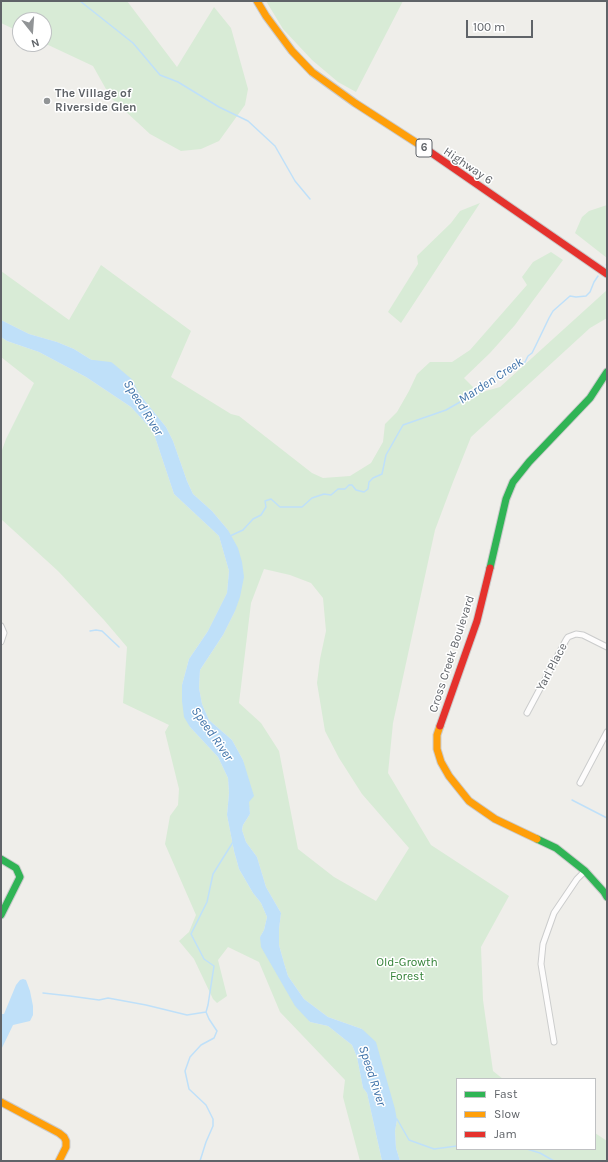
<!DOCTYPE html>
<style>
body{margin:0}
#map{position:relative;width:608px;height:1162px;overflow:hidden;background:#efeeea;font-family:Karla,sans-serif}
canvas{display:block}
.frame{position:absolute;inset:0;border:2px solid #5f6368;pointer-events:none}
.legend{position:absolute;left:456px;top:1078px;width:140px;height:72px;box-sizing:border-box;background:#fff;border:1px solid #bfc1c3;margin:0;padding:5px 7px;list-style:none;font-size:12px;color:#5f6368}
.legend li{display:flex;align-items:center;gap:8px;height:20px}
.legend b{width:20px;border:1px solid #bfc1c3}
.north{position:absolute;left:12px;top:12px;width:40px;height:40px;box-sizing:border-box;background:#fff;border:1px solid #bfc1c3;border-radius:50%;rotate:163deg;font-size:11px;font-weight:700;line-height:16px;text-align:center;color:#5f6368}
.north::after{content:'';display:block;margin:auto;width:14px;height:18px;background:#919496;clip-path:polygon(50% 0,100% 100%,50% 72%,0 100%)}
.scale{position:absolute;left:466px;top:20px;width:67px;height:18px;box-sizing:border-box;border:2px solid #5f6368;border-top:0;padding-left:5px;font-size:12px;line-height:14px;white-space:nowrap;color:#5f6368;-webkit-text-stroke:3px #fff;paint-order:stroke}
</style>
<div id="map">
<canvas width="608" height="1162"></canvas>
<div class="frame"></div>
<ul class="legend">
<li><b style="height:5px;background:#30b455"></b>Fast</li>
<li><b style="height:5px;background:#ff9f0a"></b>Slow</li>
<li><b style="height:5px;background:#e5322d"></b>Jam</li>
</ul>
<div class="north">N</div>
<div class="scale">100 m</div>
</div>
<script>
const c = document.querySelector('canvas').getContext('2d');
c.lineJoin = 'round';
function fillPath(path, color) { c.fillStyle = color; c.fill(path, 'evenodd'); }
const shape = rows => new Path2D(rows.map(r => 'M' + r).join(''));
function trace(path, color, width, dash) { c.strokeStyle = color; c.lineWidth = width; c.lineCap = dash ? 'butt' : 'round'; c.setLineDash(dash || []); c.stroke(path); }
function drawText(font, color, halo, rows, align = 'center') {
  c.font = font + ' Karla,sans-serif'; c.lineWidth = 3; c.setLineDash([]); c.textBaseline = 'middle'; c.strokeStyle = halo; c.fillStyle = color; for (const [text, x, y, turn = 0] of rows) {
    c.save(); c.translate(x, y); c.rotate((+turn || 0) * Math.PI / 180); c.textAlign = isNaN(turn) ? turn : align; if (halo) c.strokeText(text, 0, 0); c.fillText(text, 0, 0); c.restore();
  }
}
const green = shape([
 [1,1,127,1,177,67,214,7,231,28,248,89,245,105,219,141,201,149,181,151,150,134,111,98,93,66,44,43,44,20,20,20,20,32,1,23],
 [266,1,403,1,356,92,338,82,312,60,283,29],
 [480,203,401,323,388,312,418,264,417,256,451,223,460,211],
 [607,205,607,258,575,233,582,217,589,211],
 [551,252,563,260,515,325,490,353,464,378,479,393,500,387,607,290,607,318,590,328,471,437,453,482,435,530,393,723,388,773,431,845,509,896,481,947,483,1000,493,1071,503,1079,457,1079,457,1149,595,1149,595,1133,607,1141,607,1161,400,1161,396,1148,395,1131,397,1120,362,1029,328,1017,304,999,288,976,284,963,279,945,279,929,281,913,266,887,257,857,246,842,242,830,243,825,250,814,243,760,232,740,209,720,202,704,199,688,200,670,223,635,235,611,228,530,212,511,193,494,187,481,173,441,166,427,141,396,118,373,90,359,74,349,57,342,29,334,1,320,1,271,69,320,101,265,191,331,171,377,231,414,239,416,312,473,323,478,350,476,371,463,383,442,385,424,397,412,409,391,417,374,430,362,452,362,470,350,527,285,522,277,533,262],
 [264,569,290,575,311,583,323,598,326,631,320,659,317,683,325,731,339,758,362,794,409,848,376,901,334,877,298,849,279,751,261,723,239,703,251,603],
 [1,337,7,341,39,352,86,377,131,407,153,431,174,494,219,536,229,571,227,593,208,631,189,659,182,685,190,727,218,757,228,778,229,793,227,815,234,851,239,869,253,893,261,903,267,917,264,930,260,937,310,1022,328,1026,352,1045,357,1057,363,1088,367,1093,382,1161,360,1161,343,1097,345,1080,280,1012,259,962,228,947,218,960,227,996,217,1003,213,999,194,959,179,941,189,932,196,915,165,844,170,816,178,805,179,789,165,732,169,725,123,703,127,647,104,620,58,571,1,519,1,453,6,439,34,383,1,357]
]);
const water = shape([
 [1,320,29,334,57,342,74,349,90,359,118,373,141,396,166,427,173,441,187,481,193,494,212,511,228,530,238,548,242,562,244,577,240,597,235,611,223,635,200,670,199,688,202,704,209,720,232,740,243,760,254,796,249,802,250,814,243,825,242,830,246,842,257,857,266,887,281,913,279,929,279,945,284,963,288,976,304,999,328,1017,362,1029,376,1042,395,1109,397,1120,395,1131,396,1148,400,1161,382,1161,367,1093,363,1088,357,1057,352,1045,328,1026,310,1022,295,1006,261,947,260,937,264,930,267,917,261,903,253,893,239,869,234,851,227,815,229,793,228,778,218,757,190,727,184,717,182,701,182,685,189,659,208,631,227,593,229,571,219,536,174,494,153,431,131,407,86,377,39,352,7,341,1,337],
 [23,979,26,980,30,991,33,1006,33,1015,30,1021,13,1025,1,1050,1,1014,4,1014,16,985,20,980]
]);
const stream = shape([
 [80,1,133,43,160,75,178,82,219,107,248,121,275,146,295,181,310,199],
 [606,265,607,263],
 [230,536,243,530,253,519,261,515,266,507,265,501,271,499,280,507,302,507,312,498,324,494,331,495,338,489,345,489,349,485,352,485,356,490,364,492,368,489,369,482,373,478,382,474,386,455,403,425,446,410,467,398,475,390,490,382,498,373,515,367,525,362,528,356,532,353,536,345,549,318,553,311,570,296,576,297,586,296,590,292,594,282,598,276],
 [90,631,96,630,102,631,119,647],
 [572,800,607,818],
 [43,993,70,996,99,1000,108,998,146,1005,187,1015,206,1012],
 [397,1119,409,1140,434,1149,457,1146],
 [527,1149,540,1153,554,1161],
 [200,1161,206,1142,213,1126,213,1119,206,1105,189,1089,185,1071,190,1057,201,1045,214,1038,217,1031,209,1019,206,1012,208,1005,214,966,204,959,191,934,207,902,213,874,233,842]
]);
const river = shape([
 [93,364,110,366,129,382,135,395]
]);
const street = shape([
 [1,626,4,633,1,642],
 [527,713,566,640,568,637,576,634,583,635,607,647],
 [580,783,607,732],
 [554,1042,541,964,543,944,554,913,577,879,585,871]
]);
const fast = shape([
 [490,568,506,499,513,482,529,462,590,398,607,372],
 [537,839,556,848,585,871,604,892,607,897],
 [1,859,16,868,20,877,1,915]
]);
const slow = shape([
 [257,1,266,16,292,51,312,72,355,103,423,147],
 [440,726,437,735,437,749,441,762,449,776,469,801,495,819,537,839],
 [1,1102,59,1133,64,1137,66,1141,66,1147,59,1161]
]);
const jam = shape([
 [423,147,607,274],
 [440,726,477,621,490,568]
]);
const markers = [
 [47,101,4,"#919496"]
];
const shields = [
 [424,148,16]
];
const shieldNames = [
 ["6",424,148]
];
const poiNames = [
 ["The Village of",55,94],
 ["Riverside Glen",55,108]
];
const streetNames = [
 ["Highway 6",468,166,34],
 ["Cross Creek Boulevard",452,654,-72],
 ["Yarl Place",552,667,-62]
];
const parkNames = [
 ["Old-Growth",407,963],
 ["Forest",407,977]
];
const waterNames = [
 ["Marden Creek",491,381,-33],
 ["Speed River",143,408,58],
 ["Speed River",212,734,55],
 ["Speed River",372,1076,72]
];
fillPath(green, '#d8ebd6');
fillPath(water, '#bfe0f9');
trace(stream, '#bfe0f9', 1.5);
trace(river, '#bfe0f9', 8);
trace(street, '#cbcccc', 7);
trace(fast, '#cacacb', 9);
trace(slow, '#cacacb', 9);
trace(jam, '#cacacb', 9);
trace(street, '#fdfcfc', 5);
trace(fast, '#30b455', 7);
trace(slow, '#ff9f0a', 7);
trace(jam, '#e5322d', 7);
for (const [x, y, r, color] of markers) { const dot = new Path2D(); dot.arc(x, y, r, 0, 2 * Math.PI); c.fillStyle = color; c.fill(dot); trace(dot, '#fff', 1.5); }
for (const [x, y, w] of shields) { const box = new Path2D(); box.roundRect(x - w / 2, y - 9, w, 18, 3); c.fillStyle = '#fff'; c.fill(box); trace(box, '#5f6368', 1); }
drawText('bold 11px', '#5f6368', null, shieldNames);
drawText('bold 12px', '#5f6368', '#fff', poiNames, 'left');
drawText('12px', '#5f6368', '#fff', streetNames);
drawText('12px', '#348238', '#fff', parkNames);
drawText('italic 13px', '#4174aa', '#fff', waterNames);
</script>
